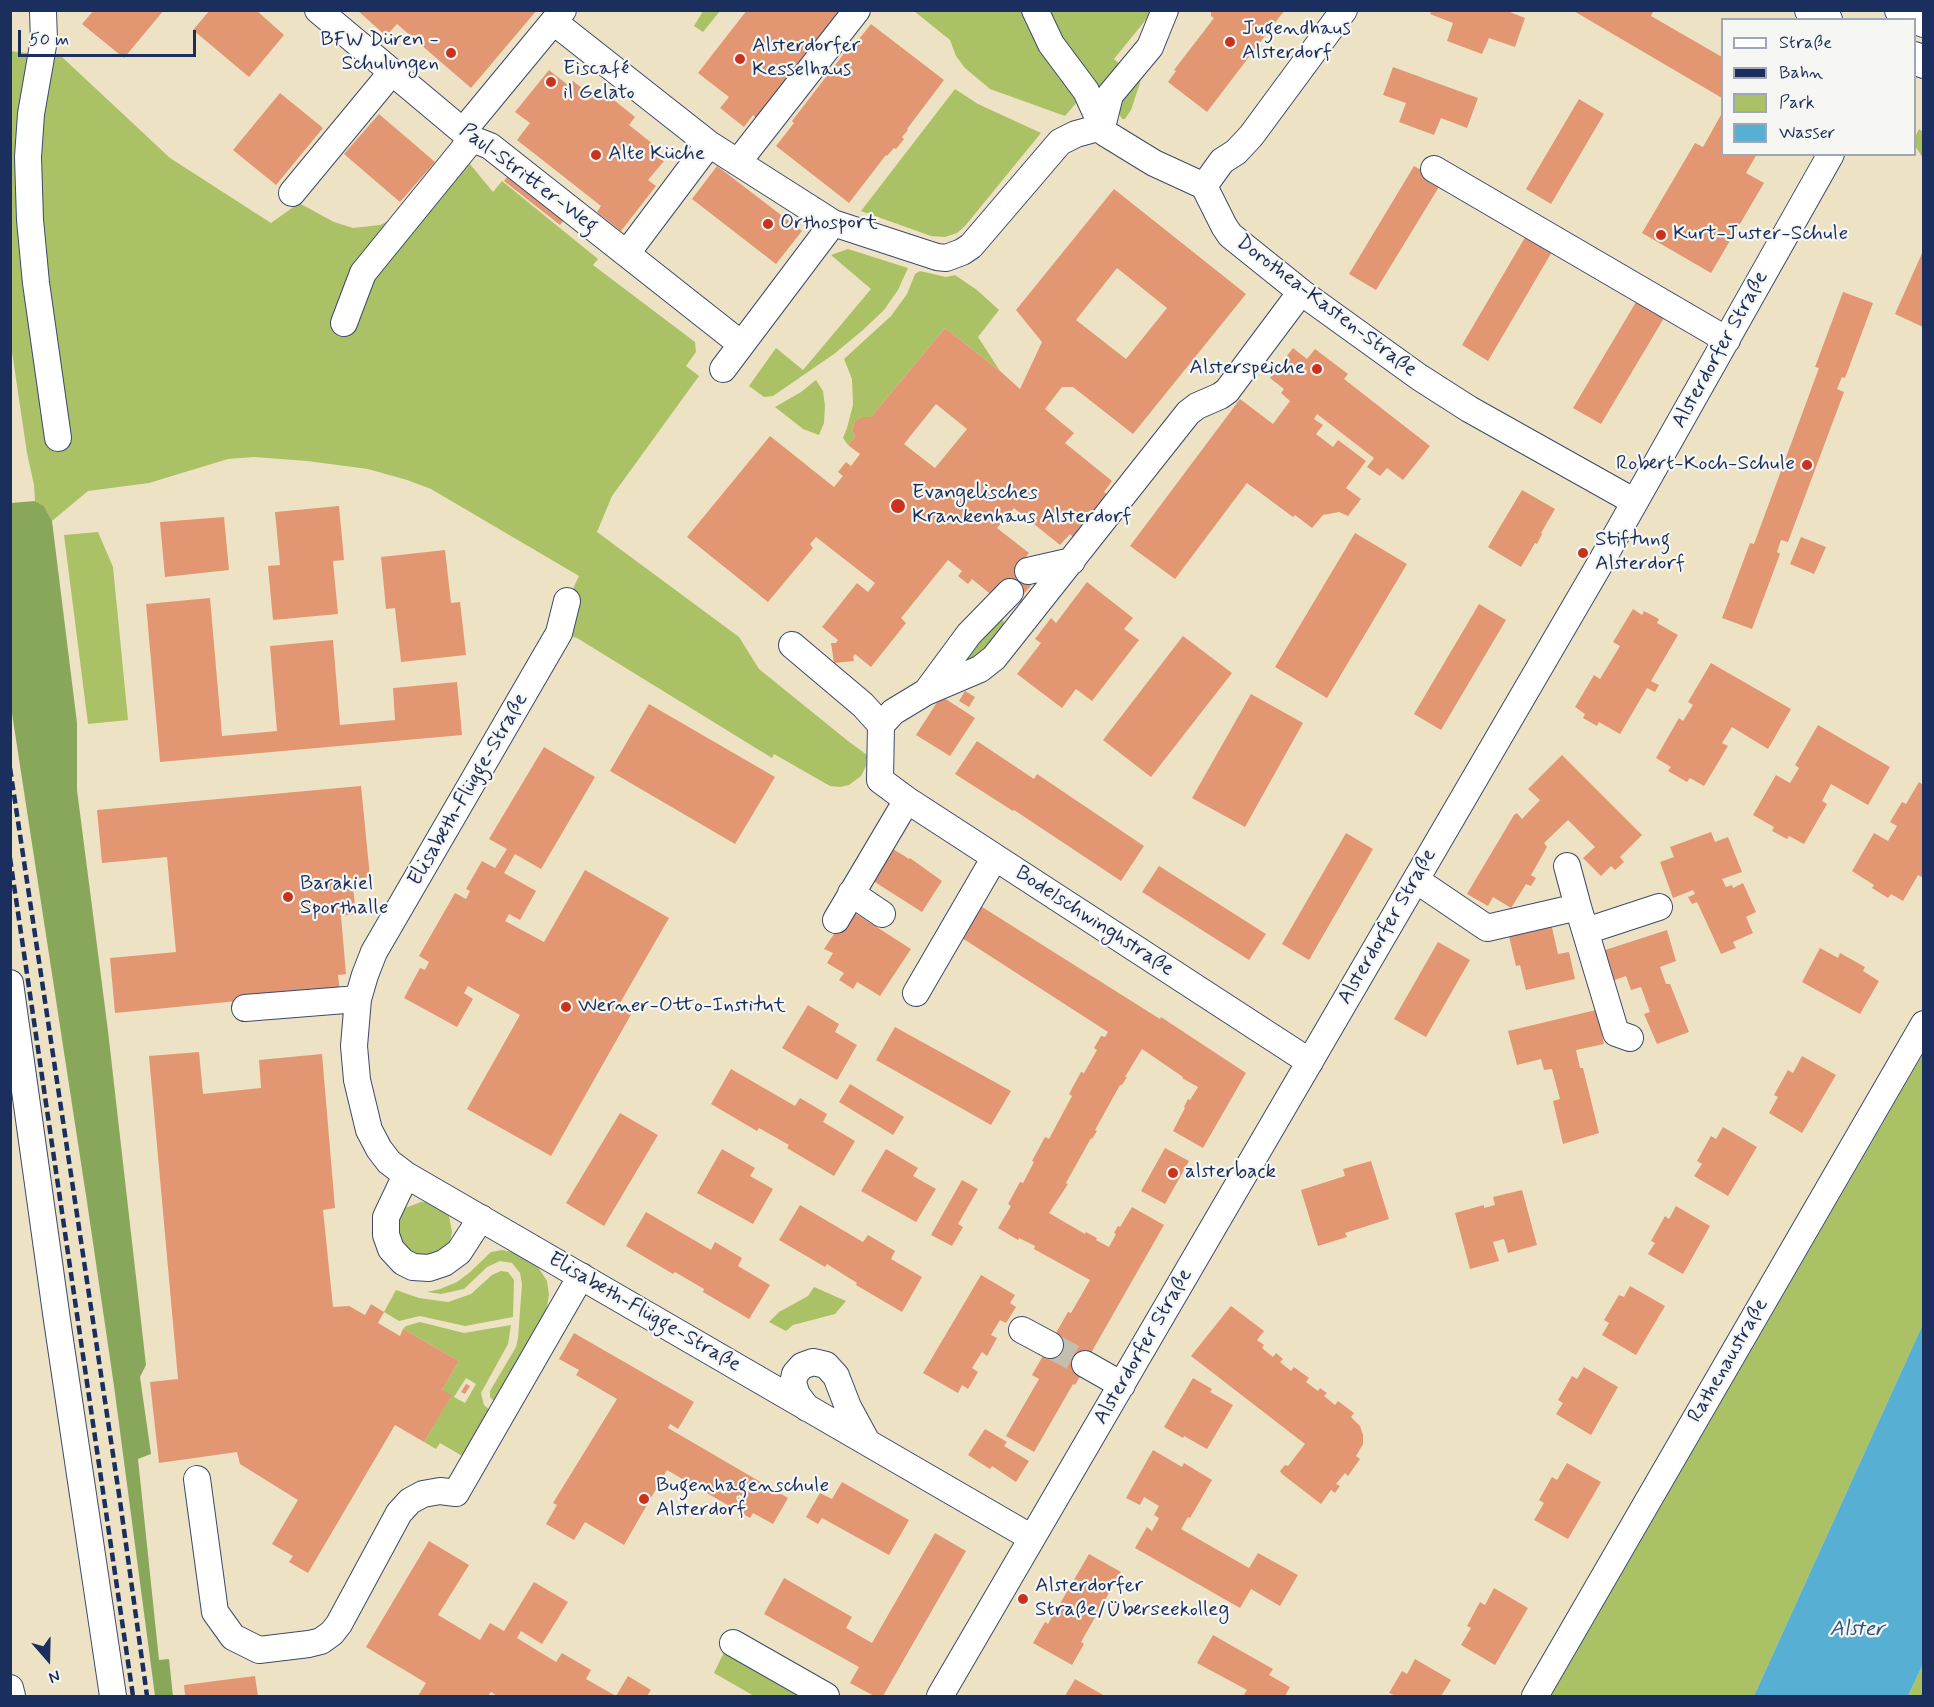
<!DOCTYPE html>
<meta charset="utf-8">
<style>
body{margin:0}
#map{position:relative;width:1934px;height:1707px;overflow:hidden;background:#eee2c5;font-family:Mynerve,sans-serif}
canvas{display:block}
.frame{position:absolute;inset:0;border:12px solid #1b2f5e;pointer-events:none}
.legend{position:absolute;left:1721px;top:18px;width:195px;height:138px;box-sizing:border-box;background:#f6f6f2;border:2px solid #9ea6b7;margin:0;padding:8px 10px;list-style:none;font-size:18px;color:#1b2f5e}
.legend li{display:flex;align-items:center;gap:12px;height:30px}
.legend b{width:30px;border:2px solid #9ea6b7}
.north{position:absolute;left:18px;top:1629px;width:60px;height:60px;-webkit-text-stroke:4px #f6f6f2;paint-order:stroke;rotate:160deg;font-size:16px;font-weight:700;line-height:24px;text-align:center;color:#1b2f5e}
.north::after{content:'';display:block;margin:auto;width:21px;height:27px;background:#1b2f5e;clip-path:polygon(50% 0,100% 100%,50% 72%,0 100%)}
.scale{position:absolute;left:18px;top:30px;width:178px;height:27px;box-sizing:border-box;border:3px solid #1b2f5e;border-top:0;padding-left:8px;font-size:18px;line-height:21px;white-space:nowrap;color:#1b2f5e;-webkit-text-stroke:4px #f6f6f2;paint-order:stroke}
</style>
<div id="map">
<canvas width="1934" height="1707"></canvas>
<div class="frame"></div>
<ul class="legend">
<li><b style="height:8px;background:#fff"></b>Straße</li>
<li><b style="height:8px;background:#1b2f5e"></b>Bahn</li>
<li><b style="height:16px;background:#abc166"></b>Park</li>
<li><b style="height:16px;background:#58afd4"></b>Wasser</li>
</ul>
<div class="north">N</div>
<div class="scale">50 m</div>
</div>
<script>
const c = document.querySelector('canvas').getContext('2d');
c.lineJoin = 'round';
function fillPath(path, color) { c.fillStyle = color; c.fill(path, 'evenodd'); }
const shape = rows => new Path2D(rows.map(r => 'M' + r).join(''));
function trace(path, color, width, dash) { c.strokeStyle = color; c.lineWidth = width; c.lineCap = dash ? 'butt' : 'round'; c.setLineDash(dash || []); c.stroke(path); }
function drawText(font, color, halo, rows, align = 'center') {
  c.font = font + ' Mynerve,sans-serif'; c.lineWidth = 4.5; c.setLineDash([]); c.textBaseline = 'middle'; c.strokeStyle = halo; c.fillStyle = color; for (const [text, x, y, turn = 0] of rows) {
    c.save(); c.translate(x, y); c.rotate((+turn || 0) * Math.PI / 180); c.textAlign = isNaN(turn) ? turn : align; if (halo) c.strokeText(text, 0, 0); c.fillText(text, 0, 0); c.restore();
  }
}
const green = shape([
 [1048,10,1153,11,1114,59,1125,68,1104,88,1097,87,1059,38],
 [703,11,720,11,703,32,694,26],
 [914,11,1025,11,1077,93,1077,102,1065,116,990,89,965,68,956,56,950,40],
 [10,51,62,57,170,158,271,223,299,203,334,222,353,228,380,225,402,214,456,147,493,192,502,181,598,259,593,265,695,342,696,352,686,366,699,376,612,496,597,532,739,637,759,669,848,741,867,755,866,766,861,776,849,785,840,787,830,786,774,754,772,758,577,638,559,633,567,601,579,576,431,489,407,480,368,469,307,461,254,457,228,459,149,483,88,491,52,521,44,506,35,501,34,485,27,453,11,345],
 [1147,62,1131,110,1125,119,1122,119,1117,110,1118,97],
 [955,89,978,104,1041,133,965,226,957,233,945,237,931,236,861,211],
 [1919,129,1923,132,1923,158,1915,146,1915,137],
 [848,249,908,268,898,290,884,310,863,330,834,354,773,396,764,397,749,386,776,348,803,370,871,289,831,255],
 [920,271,946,277,955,275,977,290,999,310,978,337,1000,371,945,328,871,417,862,417,855,421,852,429,855,437,848,445,843,438,847,428,853,405,852,379,844,359,891,316,907,294,915,274],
 [816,380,823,391,825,406,824,423,819,435,803,429,775,407,801,392],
 [98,532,113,567,128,720,88,724,64,535],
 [996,615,1012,628,972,664,966,661,963,657],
 [1923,1054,1923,1324,1754,1696,1551,1696],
 [421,1202,429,1202,444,1209,449,1216,452,1232,450,1241,440,1254,423,1258,401,1247,396,1222,405,1208],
 [502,1250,521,1254,536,1264,547,1281,549,1295,545,1317,496,1403,490,1397,490,1391,516,1347,518,1338,522,1284,520,1273,512,1263,500,1261,487,1267,464,1289,441,1294,427,1292,440,1289,457,1282,469,1273,491,1252],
 [501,1271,508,1272,514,1280,513,1317,465,1326,420,1316,399,1321,384,1312,396,1290,419,1298,448,1302,471,1294,492,1275],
 [814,1287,846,1301,835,1314,793,1325,786,1331,769,1322,779,1312,808,1296],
 [420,1322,464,1333,511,1325,508,1344,481,1393,484,1405,491,1411,464,1457,440,1443,436,1449,424,1442,451,1396,442,1390,459,1361,403,1329,406,1326],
 [466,1378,476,1384,465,1403,454,1397],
 [726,1648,806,1696,754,1696,714,1673],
 [1923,1664,1923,1696,1908,1696]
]);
const forest = shape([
 [35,501,44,506,52,521,77,723,77,790,108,1031,146,1365,140,1377,151,1454,138,1459,159,1660,169,1659,173,1696,155,1696,114,1386,87,1202,11,707,11,503]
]);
const water = shape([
 [1923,1324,1923,1664,1908,1696,1754,1696]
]);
const building = shape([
 [94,10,164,10,124,58,82,24],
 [210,10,256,10,284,35,249,77,193,30],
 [357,10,537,10,471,88,397,24,386,36],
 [747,10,844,10,758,120,753,115,744,127,720,108,729,97,698,73],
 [1211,10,1284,11,1207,112,1168,82,1176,71,1174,70,1214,18,1211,16],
 [1432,10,1505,10,1525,18,1515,47,1489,38,1482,54,1447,41,1453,23,1430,14],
 [1572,10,1654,10,1651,16,1722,57,1722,98],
 [871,24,944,80,907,129,908,130,902,137,904,139,896,149,894,148,887,156,886,155,849,203,776,146,794,123,792,121,849,47,852,48],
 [1393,67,1478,98,1467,128,1441,118,1434,135,1399,122,1406,103,1383,95],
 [549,70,568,85,573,81,597,100,604,92,635,117,629,125,653,144,649,150,664,161,648,180,656,186,621,231,597,212,601,206,517,140,530,123,515,112],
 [280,93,323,128,276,185,233,150],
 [1579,99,1604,114,1551,204,1526,189],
 [1722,113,1722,154,1757,154,1746,173,1764,183,1711,273,1642,233,1695,143,1703,147],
 [379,114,435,162,400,202,344,154],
 [717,166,802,231,776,264,692,199],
 [1414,166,1442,182,1376,290,1349,274],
 [511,172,567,216,560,225,504,181],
 [1114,189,1246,294,1133,434,1073,387,1062,387,1045,409,1074,433,1065,443,1112,481,1104,492,1108,495,1074,538,1070,534,1060,545,1014,508,997,528,1029,553,1020,564,1037,578,1019,600,994,597,972,579,968,584,958,576,962,571,948,560,901,618,906,623,871,667,855,654,853,657,854,661,834,663,831,643,836,643,838,640,822,627,857,583,868,592,875,583,816,537,810,544,813,548,768,602,687,537,770,436,834,487,843,476,838,472,846,462,851,466,860,454,848,445,855,437,852,429,855,421,862,417,871,417,945,328,1000,371,1020,389,1042,342,1016,310],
 [1117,268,1167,308,1126,359,1076,320],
 [936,404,967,429,935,468,904,444],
 [1527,234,1553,250,1488,361,1462,345],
 [1923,251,1923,327,1895,314],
 [1843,292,1873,303,1845,378,1842,377,1837,389,1844,392,1788,542,1781,540,1777,552,1780,554,1752,629,1722,618,1750,543,1754,544,1819,368,1815,367],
 [1639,297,1667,313,1601,424,1573,408],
 [1293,348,1307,359,1315,349,1348,374,1344,379,1430,446,1403,480,1387,468,1380,476,1367,467,1374,458,1317,414,1314,419,1323,425,1316,434,1333,447,1338,440,1366,461,1346,488,1361,499,1348,516,1339,512,1323,515,1312,528,1295,515,1293,517,1247,483,1175,579,1130,546,1240,399,1273,424,1290,401,1281,393,1284,389,1270,378],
 [1522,490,1555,509,1541,533,1542,534,1537,544,1535,543,1521,567,1488,547],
 [339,506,344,560,333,561,338,614,273,620,268,566,280,565,275,512],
 [224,517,229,570,165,577,160,522],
 [1355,533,1407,564,1327,698,1275,667],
 [1801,537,1826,547,1814,574,1790,564],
 [445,550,451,603,460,602,466,655,401,662,395,608,386,609,381,557],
 [1087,582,1133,618,1124,629,1139,640,1092,701,1076,689,1062,708,1017,674,1041,643,1035,639,1051,618,1056,623],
 [210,598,222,736,277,731,270,646,333,640,340,725,395,720,393,688,457,682,462,735,160,762,146,604],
 [1479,604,1506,620,1441,730,1414,714],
 [1633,609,1642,615,1644,611,1659,619,1657,623,1678,635,1651,681,1659,685,1655,692,1647,688,1620,734,1599,722,1597,726,1583,718,1585,714,1575,707,1594,675,1600,679,1620,646,1613,642],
 [1183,636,1232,673,1151,777,1103,740],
 [1711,663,1791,709,1768,749,1732,727,1722,743,1728,746,1704,786,1690,778,1687,782,1668,771,1671,767,1656,758,1679,718,1683,721,1693,705,1688,702],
 [965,691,975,697,969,707,959,701],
 [1251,694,1303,723,1245,827,1192,798],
 [941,696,975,718,950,756,916,735],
 [649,704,775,777,735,844,610,771],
 [1818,725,1890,767,1868,805,1831,784,1822,801,1827,804,1804,844,1789,836,1787,839,1772,831,1774,827,1753,815,1776,775,1790,783,1799,768,1795,765],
 [977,741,1034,779,1037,774,1144,846,1121,881,1014,810,1013,811,955,774],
 [544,747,595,777,541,869,515,854,504,873,536,891,520,920,509,914,505,921,544,942,585,870,669,918,620,1003,633,1011,551,1156,467,1109,520,1015,468,986,464,993,473,999,457,1027,404,998,420,968,425,970,429,962,419,956,455,893,466,899,470,891,466,889,482,861,495,868,507,849,489,839],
 [1562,755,1642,835,1620,857,1624,862,1615,870,1611,866,1601,876,1583,858,1595,847,1568,820,1544,843,1547,847,1531,875,1536,878,1531,886,1526,884,1511,908,1493,897,1488,906,1467,894,1514,815,1517,813,1522,819,1540,800,1528,789],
 [1919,782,1923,785,1923,873,1922,877,1918,875,1903,901,1891,894,1888,898,1872,888,1874,885,1852,871,1874,833,1888,841,1897,826,1890,822,1902,802,1906,804],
 [361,786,370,877,352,879,356,914,341,916,346,974,338,975,340,991,115,1013,110,958,176,952,167,857,102,863,97,810],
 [1711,832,1715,842,1728,837,1742,872,1722,879,1726,887,1732,885,1733,888,1743,883,1756,912,1746,917,1753,933,1733,942,1736,948,1721,954,1697,902,1692,904,1688,897,1695,894,1693,890,1673,898,1660,862,1674,857,1670,847],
 [1346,833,1373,849,1309,960,1282,944],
 [890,847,909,859,910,858,942,881,922,912,870,879],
 [1159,866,1266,934,1249,960,1142,892],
 [979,905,1160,1019,1161,1017,1246,1073,1203,1148,1173,1131,1185,1108,1184,1107,1188,1099,1190,1100,1198,1087,1182,1078,1183,1077,1142,1049,1125,1077,1127,1077,1122,1085,1120,1085,1095,1130,1097,1131,1092,1139,1091,1138,1066,1183,1068,1184,1049,1213,1085,1234,1086,1232,1097,1238,1096,1240,1109,1247,1116,1234,1114,1233,1118,1226,1120,1227,1132,1207,1164,1225,1079,1374,1081,1375,1075,1385,1073,1384,1034,1452,1006,1436,1039,1379,1032,1375,1068,1312,1071,1313,1090,1280,1034,1249,1035,1246,1019,1238,1018,1240,998,1228,1011,1206,1008,1204,1020,1182,1023,1183,1034,1162,1032,1161,1045,1137,1049,1139,1072,1096,1069,1094,1081,1072,1084,1073,1097,1050,1094,1048,1101,1036,1105,1037,1108,1032,959,936],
 [850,910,911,949,880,996,857,982,853,989,839,980,844,973,827,963,833,953,824,949],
 [1551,923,1558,954,1569,952,1575,979,1526,990,1520,965,1516,966,1508,932],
 [1667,930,1676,961,1660,967,1666,984,1670,984,1689,1032,1657,1044,1644,1014,1650,1012,1641,987,1631,990,1626,976,1612,981,1602,951],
 [1438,942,1470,960,1426,1037,1394,1019],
 [1820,948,1838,958,1840,953,1865,967,1863,971,1879,981,1860,1014,1802,982],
 [808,1005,839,1024,835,1032,857,1045,837,1080,782,1048],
 [1596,1010,1604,1044,1576,1050,1580,1068,1583,1068,1599,1133,1563,1144,1553,1101,1560,1099,1552,1069,1544,1070,1541,1059,1517,1065,1508,1031],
 [895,1027,1011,1091,991,1125,876,1060],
 [199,1052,203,1094,261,1088,259,1060,322,1054,335,1208,323,1210,333,1307,349,1306,365,1315,371,1304,384,1312,378,1323,400,1336,403,1329,459,1361,442,1390,452,1395,424,1442,395,1425,308,1573,289,1562,293,1556,272,1544,298,1500,240,1464,237,1452,159,1463,150,1382,178,1379,149,1056],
 [1802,1056,1836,1075,1802,1133,1769,1113,1778,1097,1774,1095,1788,1070,1793,1073],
 [731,1069,795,1106,800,1098,827,1114,823,1122,855,1141,834,1176,787,1148,789,1145,759,1128,757,1131,711,1104],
 [850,1084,904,1117,893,1135,839,1102],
 [620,1113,658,1135,604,1226,566,1203],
 [1723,1127,1757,1147,1728,1196,1694,1176,1702,1164,1697,1161,1711,1136,1716,1139],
 [1165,1148,1189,1161,1165,1204,1141,1191],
 [722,1149,755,1168,750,1176,773,1189,753,1224,697,1193],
 [886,1149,918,1168,913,1176,936,1189,916,1222,861,1191],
 [1371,1161,1389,1219,1345,1233,1347,1237,1318,1246,1301,1190,1345,1176,1343,1169],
 [962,1180,978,1189,958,1224,963,1227,952,1246,931,1235],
 [1522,1190,1537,1245,1508,1253,1504,1239,1493,1242,1499,1261,1470,1269,1455,1213,1484,1205,1484,1208,1495,1205,1493,1197],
 [800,1205,863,1242,868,1235,895,1251,891,1259,922,1277,902,1312,856,1285,857,1283,827,1264,825,1267,779,1240],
 [1676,1206,1710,1226,1683,1274,1648,1254,1655,1243,1651,1241,1665,1216,1669,1219],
 [646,1212,711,1250,715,1242,742,1258,738,1266,770,1285,749,1319,703,1292,704,1289,675,1272,673,1274,626,1246],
 [981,1275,1015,1295,1010,1303,1016,1307,1006,1323,1000,1320,991,1335,997,1338,987,1356,982,1352,972,1368,978,1372,968,1389,962,1385,958,1393,923,1373],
 [1630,1286,1665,1306,1636,1355,1602,1335,1609,1323,1604,1320,1619,1295,1624,1297],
 [1231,1306,1264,1331,1257,1340,1264,1345,1262,1348,1273,1357,1276,1353,1283,1359,1280,1362,1291,1371,1294,1367,1309,1378,1306,1382,1318,1391,1320,1388,1327,1393,1324,1396,1335,1405,1338,1401,1354,1413,1351,1417,1360,1426,1363,1435,1363,1444,1356,1456,1360,1459,1348,1476,1345,1473,1336,1484,1340,1486,1335,1493,1331,1490,1321,1504,1282,1474,1280,1471,1285,1465,1288,1466,1305,1444,1191,1356],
 [574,1333,694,1402,678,1429,670,1424,668,1428,788,1498,773,1524,753,1513,750,1518,667,1470,624,1545,585,1522,574,1540,546,1524,557,1505,553,1503,617,1399,576,1375,579,1370,559,1359],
 [1584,1367,1618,1387,1591,1435,1556,1414,1563,1403,1558,1400,1572,1376,1577,1379],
 [1193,1378,1212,1389,1210,1392,1233,1405,1207,1449,1184,1436,1183,1438,1164,1427],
 [466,1384,470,1386,465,1394,461,1392],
 [985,1429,1007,1442,1004,1446,1029,1461,1016,1482,992,1466,990,1469,968,1455],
 [1153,1450,1182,1467,1184,1463,1212,1480,1190,1518,1188,1517,1181,1529,1249,1568,1258,1553,1298,1575,1280,1606,1251,1589,1240,1608,1135,1548,1147,1527,1152,1531,1159,1518,1154,1515,1159,1506,1144,1497,1140,1505,1126,1498],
 [1567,1463,1601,1482,1568,1539,1534,1520,1544,1503,1539,1500,1552,1477,1557,1480],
 [842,1482,909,1520,889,1555,822,1518,818,1524,806,1517,820,1493,832,1499],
 [935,1533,966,1551,883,1696,874,1696,850,1683,859,1667,764,1614,784,1578,852,1617,846,1628,872,1643],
 [429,1541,469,1565,438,1615,480,1640,490,1623,504,1631,534,1582,568,1602,542,1644,521,1631,517,1638,556,1662,562,1653,591,1670,586,1679,616,1696,497,1696,491,1692,488,1696,418,1696,426,1683,366,1647],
 [1089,1554,1121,1572,1081,1642,1084,1644,1072,1665,1033,1643,1045,1622,1048,1624],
 [1494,1588,1528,1608,1495,1665,1461,1645,1471,1628,1467,1626,1480,1602,1485,1605],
 [1213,1635,1273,1669,1269,1675,1290,1687,1285,1696,1243,1696,1247,1690,1197,1663],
 [1415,1659,1451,1680,1441,1696,1393,1696,1394,1695,1389,1693,1402,1671,1407,1674],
 [255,1676,258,1696,185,1696,184,1685],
 [628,1676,651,1690,647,1696,616,1696],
 [1075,1679,1105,1696,1065,1696]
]);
const minorTunnel = shape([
 [1050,1345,1085,1364]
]);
const minor = shape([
 [318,10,472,139,490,146,741,344],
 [1035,10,1051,44,1086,91,1105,133,1154,163,1204,186],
 [43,12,44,40,31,114,28,157,30,220,36,283,58,438],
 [554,22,709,144,833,223],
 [1102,127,1110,95,1150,47,1165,10],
 [463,131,563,10],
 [738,162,857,10],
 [1434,169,1727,340],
 [1204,186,1224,226,1230,235,1301,292,1419,377,1469,409,1635,502],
 [1204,186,1222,161,1236,152,1251,136,1344,10],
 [292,193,392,72],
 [627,253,709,144],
 [1301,292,1227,391,1220,396,1197,406,1188,413,994,658,980,669,926,692,893,712,881,725,880,780,907,800,1310,1062],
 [344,323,363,273,472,139],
 [723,369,833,223,937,257,946,258,962,252,971,246,1060,142,1076,134,1102,127],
 [1028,571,1072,561],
 [567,601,559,633,374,952,365,975,358,999,354,1046,357,1080,369,1130,379,1149,389,1162,406,1175,1032,1538],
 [792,645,863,705,881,725],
 [927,691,969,634,1010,592],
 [1567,866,1578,907],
 [1416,880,1487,928,1578,907,1616,1033,1630,1038],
 [851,893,882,914],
 [836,920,907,800],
 [1586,931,1659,907],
 [10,983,57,1320,113,1696],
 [916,993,995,857],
 [245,1008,358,999],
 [406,1175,386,1217,386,1235,391,1249,403,1262,413,1267,429,1268,444,1263,459,1252,481,1218],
 [1022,1330,1050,1345],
 [1085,1364,1122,1385],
 [807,1408,797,1395,793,1383,795,1374,802,1366,813,1362,826,1365,836,1376,848,1407,867,1442],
 [197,1479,215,1612,233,1637,259,1650,309,1644,321,1641,332,1633,339,1624,399,1513,410,1501,423,1494,440,1491,456,1493,581,1276],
 [733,1643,826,1696],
 [10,1688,12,1696],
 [940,1696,1601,562,1831,154],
 [1535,1696,1924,1024]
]);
const major = shape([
 [1811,10,1826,20],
 [1901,10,1924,21],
 [1914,58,1924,62]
]);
const rail = shape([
 [10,768,120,1501,147,1696],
 [10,858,133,1696]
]);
const markers = [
 [1230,42,6,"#c8321e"],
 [451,53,6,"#c8321e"],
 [740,59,6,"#c8321e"],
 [551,82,6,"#c8321e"],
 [596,155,6,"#c8321e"],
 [768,224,6,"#c8321e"],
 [1661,235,6,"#c8321e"],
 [1317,369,6,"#c8321e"],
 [1807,465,6,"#c8321e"],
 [898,506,8,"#c8321e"],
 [1583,553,6,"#c8321e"],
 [288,897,6,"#c8321e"],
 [566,1007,6,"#c8321e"],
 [1173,1173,6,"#c8321e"],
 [644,1499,6,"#c8321e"],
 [1023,1599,6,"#c8321e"]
];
const poiNames = [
 ["Jugendhaus",1242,30],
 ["Alsterdorf",1242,54],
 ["BFW Düren -",439,41,"right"],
 ["Schulungen",439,65,"right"],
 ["Alsterdorfer",752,47],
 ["Kesselhaus",752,71],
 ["Eiscafé",563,70],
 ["il Gelato",563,94],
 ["Alte Küche",608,155],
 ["Orthosport",780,224],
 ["Kurt-Juster-Schule",1673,235],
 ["Alsterspeiche",1305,369,"right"],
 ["Robert-Koch-Schule",1795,465,"right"],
 ["Evangelisches",912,494],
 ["Krankenhaus Alsterdorf",912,518],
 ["Stiftung",1595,541],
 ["Alsterdorf",1595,565],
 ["Barakiel",300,885],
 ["Sporthalle",300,909],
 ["Werner-Otto-Institut",578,1007],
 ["alsterback",1185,1173],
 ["Bugenhagenschule",656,1487],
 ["Alsterdorf",656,1511],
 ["Alsterdorfer",1035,1587],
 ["Straße/Überseekolleg",1035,1611]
];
const streetNames = [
 ["Paul-Stritter-Weg",528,179,37],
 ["Dorothea-Kasten-Straße",1326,307,37],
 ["Alsterdorfer Straße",1721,350,-61],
 ["Elisabeth-Flügge-Straße",469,790,-60],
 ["Bodelschwinghstraße",1094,922,33],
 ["Alsterdorfer Straße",1388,927,-60],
 ["Elisabeth-Flügge-Straße",644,1313,30],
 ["Alsterdorfer Straße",1144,1347,-60],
 ["Rathenaustraße",1729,1361,-60]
];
const waterNames = [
 ["Alster",1857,1630]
];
fillPath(green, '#abc166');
fillPath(forest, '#88a75b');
fillPath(water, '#58afd4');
fillPath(building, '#e29772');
trace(minorTunnel, '#c4beb0', 26, [26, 13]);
trace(minor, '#3b4a6d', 28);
trace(major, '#3b4a6d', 34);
trace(minor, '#fff', 26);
trace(major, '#fff', 32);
trace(rail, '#1b2f5e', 4.5, [9, 4.5]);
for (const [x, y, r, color] of markers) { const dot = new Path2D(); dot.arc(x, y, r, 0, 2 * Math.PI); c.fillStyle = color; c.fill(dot); trace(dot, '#f6f6f2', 2); }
drawText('21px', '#1b2f5e', '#f6f6f2', poiNames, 'left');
drawText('21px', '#1b2f5e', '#f6f6f2', streetNames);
drawText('italic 22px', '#2d5581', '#f6f6f2', waterNames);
</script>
